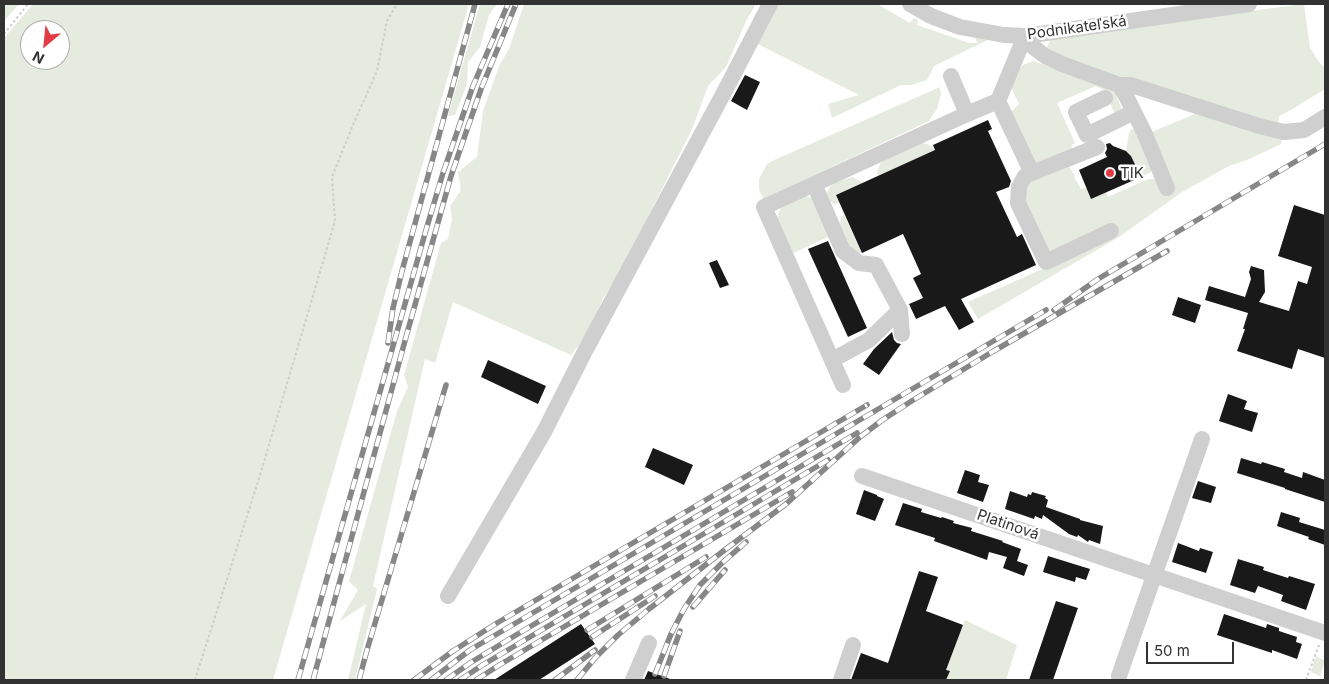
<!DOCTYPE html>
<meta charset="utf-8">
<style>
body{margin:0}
#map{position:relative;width:1329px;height:684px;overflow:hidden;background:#fff;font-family:Inter,sans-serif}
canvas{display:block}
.frame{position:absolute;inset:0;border:5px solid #323232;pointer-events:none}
.north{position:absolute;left:20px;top:20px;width:50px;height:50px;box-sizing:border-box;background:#fff;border:1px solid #adadad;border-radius:50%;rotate:208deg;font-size:14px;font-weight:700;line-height:20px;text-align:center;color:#323232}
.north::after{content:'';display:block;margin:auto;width:18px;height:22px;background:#e33b45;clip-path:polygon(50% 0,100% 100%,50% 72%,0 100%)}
.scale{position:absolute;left:1146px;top:642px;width:88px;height:22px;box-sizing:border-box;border:2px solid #323232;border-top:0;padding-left:6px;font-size:15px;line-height:18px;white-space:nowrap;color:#323232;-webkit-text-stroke:4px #fff;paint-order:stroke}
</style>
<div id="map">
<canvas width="1329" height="684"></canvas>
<div class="frame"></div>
<div class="north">N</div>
<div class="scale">50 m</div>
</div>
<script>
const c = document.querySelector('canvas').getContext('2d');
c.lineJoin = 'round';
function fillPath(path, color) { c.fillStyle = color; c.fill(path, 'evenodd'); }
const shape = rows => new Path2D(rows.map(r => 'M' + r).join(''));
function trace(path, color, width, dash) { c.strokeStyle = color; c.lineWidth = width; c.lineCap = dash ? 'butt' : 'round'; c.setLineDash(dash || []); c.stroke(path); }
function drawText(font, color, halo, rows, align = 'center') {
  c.font = font + ' Inter,sans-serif'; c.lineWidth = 5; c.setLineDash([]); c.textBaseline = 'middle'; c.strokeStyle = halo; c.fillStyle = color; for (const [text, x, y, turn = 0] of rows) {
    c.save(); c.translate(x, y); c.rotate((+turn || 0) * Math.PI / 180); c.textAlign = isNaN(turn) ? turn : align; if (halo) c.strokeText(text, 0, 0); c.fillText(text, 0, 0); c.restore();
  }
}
const green = shape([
 [4,4,19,4,4,21],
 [33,4,469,4,273,680,4,680,4,38],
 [30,30,60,30,60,60,30,60],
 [480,4,497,4,489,15,480,47,468,62,467,84,455,115,448,116],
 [524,4,756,4,747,19,726,67,708,86,693,127,619,275,603,298,591,329,571,355,453,302,435,363,425,359,373,586,377,589,355,680,348,680,366,604,340,621,358,590,349,581,397,411,408,387,404,375,441,243,448,239,452,219,450,206,461,190,458,172,477,157,483,111,499,66,509,49],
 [774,4,877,4,910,23,914,18,918,20,917,25,969,43,977,43,974,34,994,37,934,66,927,80,911,85,901,85,832,118,828,104,859,95,754,42],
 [1304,4,1310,48,1319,62,1325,68,1325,89,1289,111,1279,116,1278,125,1118,78,1049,53,1047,47,1052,37],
 [1033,61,1107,87,1115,93,1123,112,1117,115,1114,112,1104,90,1096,86,1057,103,1075,143,1071,146,1074,152,1044,165,1034,162,1011,112,1019,104,1011,87,1017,73,1023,65],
 [940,87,941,94,939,102,937,109,929,121,763,199,759,189,759,179,767,164,772,161],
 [1200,112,1283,136,1281,144,1247,160,1229,166,1182,192,1119,237,978,319,968,302,1117,236,1050,252,1022,197,1031,182,1069,167,1075,176,1074,177,1081,189,1086,188,1106,192,1108,197,1144,181,1149,179,1155,179,1147,134],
 [1131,129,1136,130,1153,167,1151,172,1141,177,1131,156,1126,151,1129,133],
 [924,143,929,145,935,150,878,176,877,173,880,164,884,160,919,144],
 [852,177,863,183,836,195,839,203,834,204,829,201,827,192,830,187,834,183],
 [806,196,811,198,815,202,830,236,789,255,776,224,778,214,781,208],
 [844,215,862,253,858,253,852,251,840,224,841,217],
 [965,620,1017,645,1006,680,946,680,950,671,946,670],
 [1316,656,1325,661,1320,676,1311,672]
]);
const building = shape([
 [745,75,760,82,747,110,731,101],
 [988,120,992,129,988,131,1011,181,1009,187,996,192,1017,237,1022,234,1036,265,961,299,974,322,959,330,945,306,916,319,909,304,923,298,913,278,921,274,903,234,862,253,836,195,935,150,933,145],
 [1110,143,1113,146,1126,151,1131,156,1141,177,1091,199,1079,170,1107,157,1105,153,1107,149,1106,144],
 [1294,205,1325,215,1325,358,1298,349,1292,369,1237,351,1245,329,1243,329,1248,313,1205,300,1209,286,1245,297,1251,279,1249,272,1251,266,1264,270,1265,292,1259,302,1289,311,1298,281,1307,284,1312,267,1278,256],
 [828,241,867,328,848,337,808,249],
 [717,260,729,285,720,288,709,263],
 [1178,297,1201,305,1195,323,1172,315],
 [892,332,894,340,897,343,901,344,879,375,863,364,874,349],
 [488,360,546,386,538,404,481,377],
 [1228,394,1247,401,1244,409,1258,413,1252,432,1219,421],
 [653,448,693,465,684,485,645,467],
 [1241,458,1261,464,1262,462,1285,469,1284,472,1302,478,1303,472,1325,480,1325,502,1285,489,1285,488,1237,473],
 [965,470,980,475,978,482,989,485,983,502,957,493],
 [1198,481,1216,487,1211,503,1192,498],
 [864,490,877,495,877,496,884,499,875,521,856,514],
 [1010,491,1027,497,1028,494,1031,495,1032,492,1046,496,1045,498,1048,500,1046,507,1080,519,1080,520,1103,526,1100,544,1089,540,1088,542,1078,535,1077,537,1069,534,1043,515,1042,519,1035,516,1034,519,1005,509],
 [903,503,922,509,921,512,941,518,942,517,954,521,953,523,972,528,971,531,1003,541,1002,542,1021,549,1017,561,1028,565,1024,576,1003,568,1007,557,989,552,987,560,934,541,935,538,895,525],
 [1281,512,1300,518,1299,522,1325,530,1325,545,1308,539,1309,537,1277,526],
 [1178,543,1199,551,1200,548,1213,552,1206,573,1172,562],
 [1048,556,1090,569,1086,580,1076,577,1075,582,1043,572],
 [1238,559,1264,567,1263,570,1288,578,1289,576,1315,584,1306,610,1281,601,1283,595,1258,586,1255,593,1230,585],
 [919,571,938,577,926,611,963,625,946,670,950,671,946,680,851,680,861,653,888,663],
 [1056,601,1078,608,1053,680,1029,680],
 [1224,614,1266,628,1267,624,1279,628,1279,631,1297,637,1296,642,1302,644,1297,659,1272,650,1272,653,1217,635],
 [581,624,595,644,539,680,494,680],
 [648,671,670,679,670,680,644,680]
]);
const path = shape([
 [4,34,28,4],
 [195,680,261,472,335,221,332,177,352,127,377,71,387,21,397,4],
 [1306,680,1319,645]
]);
const minor = shape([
 [910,4,931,16,960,27,1004,35,1025,36,1249,4],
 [1025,36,1032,46,1045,56,1062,64,1119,85,1126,96,1144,132,1167,188],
 [951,76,967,114,998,101,1032,173,1025,176,1019,187,1018,203,1046,262,1111,231],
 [1119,85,1131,85,1259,126,1284,132,1304,130,1325,117],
 [1105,98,1076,112,1087,135,1134,112],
 [998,101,1025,36],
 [1032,173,1097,147],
 [814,184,843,251,859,263,876,265,900,310,869,340,832,360],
 [900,310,902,334],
 [843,385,764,207,967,114],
 [862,476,1325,633],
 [448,596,544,432,585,351,728,85,770,4],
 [1119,676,1202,439],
 [633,680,649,643],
 [841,680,853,645]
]);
const rail = shape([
 [1054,310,1098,279,1325,144],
 [388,343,393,308,402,271,475,4],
 [693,607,725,570],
 [587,630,706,557],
 [592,637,655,596],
 [655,674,671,634,684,609,700,585,722,563,746,542],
 [664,676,680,631],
 [298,680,426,230,443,173,473,86,508,4],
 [313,680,406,337,451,176,481,89,516,4],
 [359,680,367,650,446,385],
 [414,680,453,651,497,623,867,405],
 [431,680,470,650,1046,310],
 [446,680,470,663,516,635,857,433],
 [460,680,481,666,828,460],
 [476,680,501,664,792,492],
 [555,680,595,650],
 [577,680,595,658,618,635,649,609,722,552,786,504,860,437,881,421,910,402,992,352,1167,251]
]);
const markers = [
 [1110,173,5,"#e33b45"]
];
const streetNames = [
 ["Podnikateľská",1077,28,-8],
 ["Platinová",1008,525,19]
];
const poiNames = [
 ["TIK",1120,173]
];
fillPath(green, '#e5ebde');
fillPath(building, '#191919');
trace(path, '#ccc', 2, [2.5, 2.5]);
trace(minor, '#cfcfcf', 16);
trace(rail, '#878787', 5.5);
trace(rail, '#fff', 4, [11]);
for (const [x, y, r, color] of markers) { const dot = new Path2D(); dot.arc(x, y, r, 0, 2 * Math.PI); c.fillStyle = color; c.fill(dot); trace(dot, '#fff', 2); }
drawText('15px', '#323232', '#fff', streetNames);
drawText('15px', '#323232', '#fff', poiNames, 'left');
</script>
